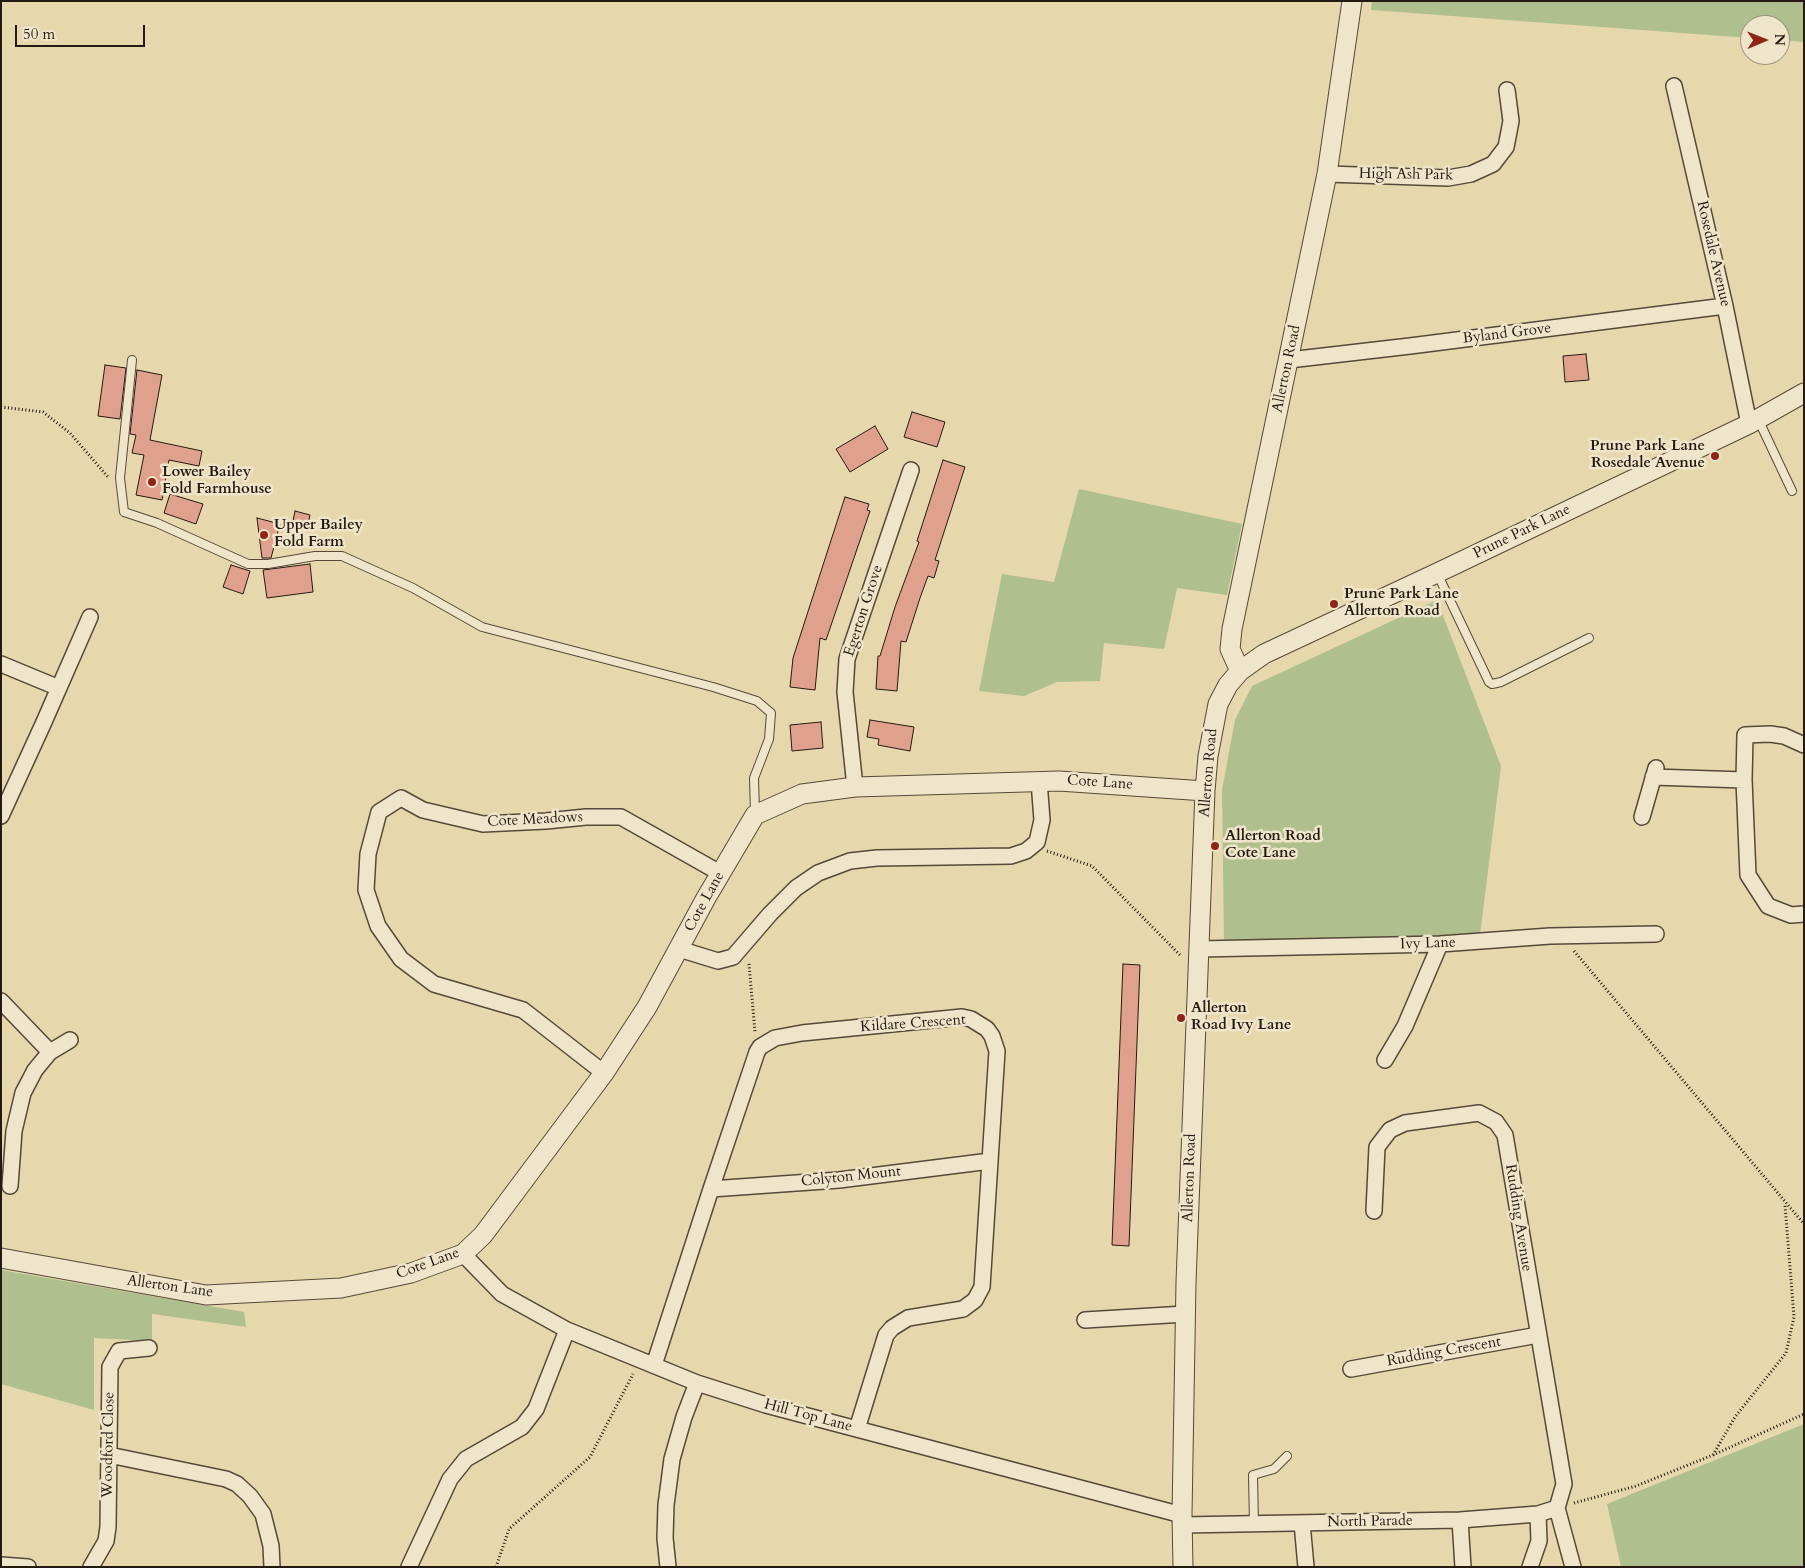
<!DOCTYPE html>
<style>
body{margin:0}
#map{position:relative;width:1805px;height:1568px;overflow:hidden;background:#e7d7ad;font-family:Cardo,serif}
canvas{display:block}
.frame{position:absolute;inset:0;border:2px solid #251a12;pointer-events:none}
.north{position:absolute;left:1740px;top:15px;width:50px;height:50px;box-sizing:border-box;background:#efe5ca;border:1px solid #9e9480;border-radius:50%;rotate:89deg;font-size:14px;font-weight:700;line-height:20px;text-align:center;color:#251a12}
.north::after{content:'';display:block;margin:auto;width:18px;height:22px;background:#8f2418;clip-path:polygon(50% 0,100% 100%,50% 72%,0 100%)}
.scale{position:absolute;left:15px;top:25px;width:130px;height:22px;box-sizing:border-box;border:2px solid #251a12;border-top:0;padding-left:6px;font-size:15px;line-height:18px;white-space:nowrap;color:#251a12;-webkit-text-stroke:4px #efe5ca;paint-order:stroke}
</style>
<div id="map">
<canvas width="1805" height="1568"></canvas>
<div class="frame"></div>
<div class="north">N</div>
<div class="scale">50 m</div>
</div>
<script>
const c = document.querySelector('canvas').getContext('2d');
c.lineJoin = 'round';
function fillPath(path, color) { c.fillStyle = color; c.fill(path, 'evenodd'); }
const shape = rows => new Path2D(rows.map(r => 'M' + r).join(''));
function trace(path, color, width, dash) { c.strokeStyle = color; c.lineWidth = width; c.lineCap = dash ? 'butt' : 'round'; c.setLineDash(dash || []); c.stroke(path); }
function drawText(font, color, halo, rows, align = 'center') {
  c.font = font + ' Cardo,serif'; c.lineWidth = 5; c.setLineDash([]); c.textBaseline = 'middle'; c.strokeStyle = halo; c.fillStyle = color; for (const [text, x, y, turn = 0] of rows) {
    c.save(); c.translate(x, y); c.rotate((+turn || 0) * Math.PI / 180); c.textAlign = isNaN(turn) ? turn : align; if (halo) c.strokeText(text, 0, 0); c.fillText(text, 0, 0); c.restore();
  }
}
const green = shape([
 [1372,1,1804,1,1804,42,1780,40,1780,25,1750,25,1750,38,1371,10],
 [1079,489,1242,524,1227,595,1177,588,1164,649,1104,643,1100,681,1057,682,1024,696,979,691,1002,574,1054,582],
 [1437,600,1501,766,1480,935,1224,942,1222,790,1235,720,1252,686],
 [1,1270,244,1312,246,1327,152,1314,152,1341,94,1338,94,1410,1,1384],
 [1804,1424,1804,1567,1621,1567,1607,1504]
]);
const building = shape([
 [1586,354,1589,380,1565,382,1563,356,1586,354],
 [105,365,126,368,120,419,98,416,105,365],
 [137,370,162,375,150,440,202,451,199,466,169,460,162,500,136,495,144,455,132,453,136,435,130,434,137,370],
 [912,412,945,422,937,447,904,437,912,412],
 [875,426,888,449,850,472,836,449,875,426],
 [943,460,965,467,935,560,939,561,934,578,928,576,920,598,906,642,901,641,897,691,876,689,878,656,880,656,895,607,919,542,917,541,943,460],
 [170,494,203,504,196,524,164,513,170,494],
 [845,497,869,504,867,510,870,511,826,640,820,638,815,690,790,687,793,658,845,497],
 [295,511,310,515,307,529,292,526,295,511],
 [257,518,280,524,271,558,262,558,257,518],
 [310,564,313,592,267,598,263,570,310,564],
 [231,565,250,571,243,594,223,587,231,565],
 [870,720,914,727,910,751,878,745,879,739,867,737,870,720],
 [821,722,823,748,792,751,790,725,821,722],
 [1123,964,1140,965,1129,1246,1112,1245,1123,964]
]);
const path = shape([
 [1,407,43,412,70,433,108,477],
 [1047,851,1092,866,1181,956],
 [1574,951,1804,1224],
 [749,964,755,1032],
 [1713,1455,1735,1417,1786,1353,1794,1317,1785,1205],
 [1574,1503,1636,1486,1713,1455,1804,1414],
 [496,1567,509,1529,590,1457,633,1374]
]);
const service = shape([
 [132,360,120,478,124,512,157,523,248,564,268,564,315,556,342,556,413,588,482,627,713,687,757,701,771,713,769,739,754,778,755,814],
 [1758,419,1792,491],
 [1437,573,1489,682,1492,684,1501,682,1589,638],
 [1254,1524,1253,1475,1274,1469,1287,1456]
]);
const minor = shape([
 [1674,86,1725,306,1749,424],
 [1327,174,1448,178,1471,174,1493,164,1506,147,1511,121,1507,90],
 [1289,360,1410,346,1725,306],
 [1,664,59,688],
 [1804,745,1784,736,1770,734,1745,735,1744,780,1748,875,1768,906,1791,915,1804,914],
 [1653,777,1744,780],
 [855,787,845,692,847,659,911,470],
 [1,816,44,722,90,617],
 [1642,817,1656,768],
 [679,949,718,961,733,957,770,914,796,888,818,873,850,861,877,858,1011,856,1026,851,1037,842,1042,820,1039,781],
 [1199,949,1440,944,1550,936,1656,934],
 [1,1001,50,1052],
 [1385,1060,1405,1026,1440,944],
 [604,1073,523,1010,434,984,401,959,378,926,366,890,368,854,379,812,401,798,423,810,483,824,546,821,586,817,621,817,720,873],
 [10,1186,14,1131,23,1093,35,1070,50,1052,70,1040],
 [711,1189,839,1180,990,1161],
 [1374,1211,1377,1147,1390,1130,1405,1123,1479,1113,1496,1122,1505,1135,1564,1484,1557,1508],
 [463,1254,502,1294,567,1330,697,1383,766,1405,1182,1515],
 [1085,1320,1185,1314],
 [654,1365,711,1189,757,1052,760,1047,775,1038,802,1033,962,1017,971,1019,987,1029,992,1036,997,1051,982,1287,975,1300,963,1309,908,1318,892,1328,886,1335,857,1429],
 [1351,1369,1538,1335],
 [109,1455,226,1479,237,1484,250,1496,263,1514,271,1546,272,1567],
 [1557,1508,1573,1567],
 [1460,1520,1463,1567],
 [1302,1523,1306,1567],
 [1182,1525,1460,1520,1538,1514,1557,1508],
 [1,1565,28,1567],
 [91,1567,106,1541,108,1527,110,1367,119,1351,149,1348],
 [409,1567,450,1479,466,1459,522,1427,536,1409,567,1330],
 [668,1567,665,1538,666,1505,672,1459,684,1417,697,1383],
 [1530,1567,1539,1541,1538,1514]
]);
const tertiary = shape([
 [1240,671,1230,649,1232,629,1327,174,1352,1],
 [1,1258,206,1295,341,1288,411,1273,441,1262,463,1254,483,1235,604,1073,647,1007,706,898,755,815,802,794,855,787,1059,781,1205,791],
 [1183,1567,1182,1515,1186,1282,1205,791,1208,756,1218,704,1228,685,1240,671,1264,654,1437,573,1749,424,1804,393]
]);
const markers = [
 [1715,456,5,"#8f2418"],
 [152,482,5,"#8f2418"],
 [264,535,5,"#8f2418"],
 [1334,604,5,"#8f2418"],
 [1215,846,5,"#8f2418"],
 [1181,1018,5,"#8f2418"]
];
const streetNames = [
 ["High Ash Park",1406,175,1],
 ["Rosedale Avenue",1713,254,77],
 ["Byland Grove",1507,334,-7],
 ["Allerton Road",1287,369,-78],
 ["Prune Park Lane",1522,532,-26],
 ["Egerton Grove",864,611,-72],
 ["Allerton Road",1209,773,-85],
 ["Cote Lane",1100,783,4],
 ["Cote Meadows",535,820,-3],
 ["Cote Lane",705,902,-61],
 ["Ivy Lane",1428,944,-2],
 ["Kildare Crescent",913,1024,-4],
 ["Colyton Mount",851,1177,-6],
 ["Allerton Road",1190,1178,-88],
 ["Rudding Avenue",1518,1218,81],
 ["Cote Lane",428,1264,-20],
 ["Allerton Lane",170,1287,8],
 ["Rudding Crescent",1444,1352,-10],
 ["Hill Top Lane",808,1416,15],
 ["Woodford Close",109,1445,-89],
 ["North Parade",1370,1522,-1]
];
const poiNames = [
 ["Prune Park Lane",1705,447,"right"],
 ["Rosedale Avenue",1705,464,"right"],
 ["Lower Bailey",162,473],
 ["Fold Farmhouse",162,490],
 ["Upper Bailey",274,526],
 ["Fold Farm",274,543],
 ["Prune Park Lane",1344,595],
 ["Allerton Road",1344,612],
 ["Allerton Road",1225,837],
 ["Cote Lane",1225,854],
 ["Allerton",1191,1009],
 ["Road Ivy Lane",1191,1026]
];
fillPath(green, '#afbf8e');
fillPath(building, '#dfa18d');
trace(building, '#251a12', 1);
trace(service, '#564939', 10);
trace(minor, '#564939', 18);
trace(tertiary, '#564939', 21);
trace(path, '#251a12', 3, [1, 2.5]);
trace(service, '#efe5ca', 8);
trace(minor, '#efe5ca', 15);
trace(tertiary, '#efe5ca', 19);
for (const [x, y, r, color] of markers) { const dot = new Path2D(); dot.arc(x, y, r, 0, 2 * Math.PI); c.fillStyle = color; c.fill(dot); trace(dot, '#efe5ca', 2); }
drawText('15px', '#251a12', '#efe5ca', streetNames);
drawText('bold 15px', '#251a12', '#efe5ca', poiNames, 'left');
</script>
